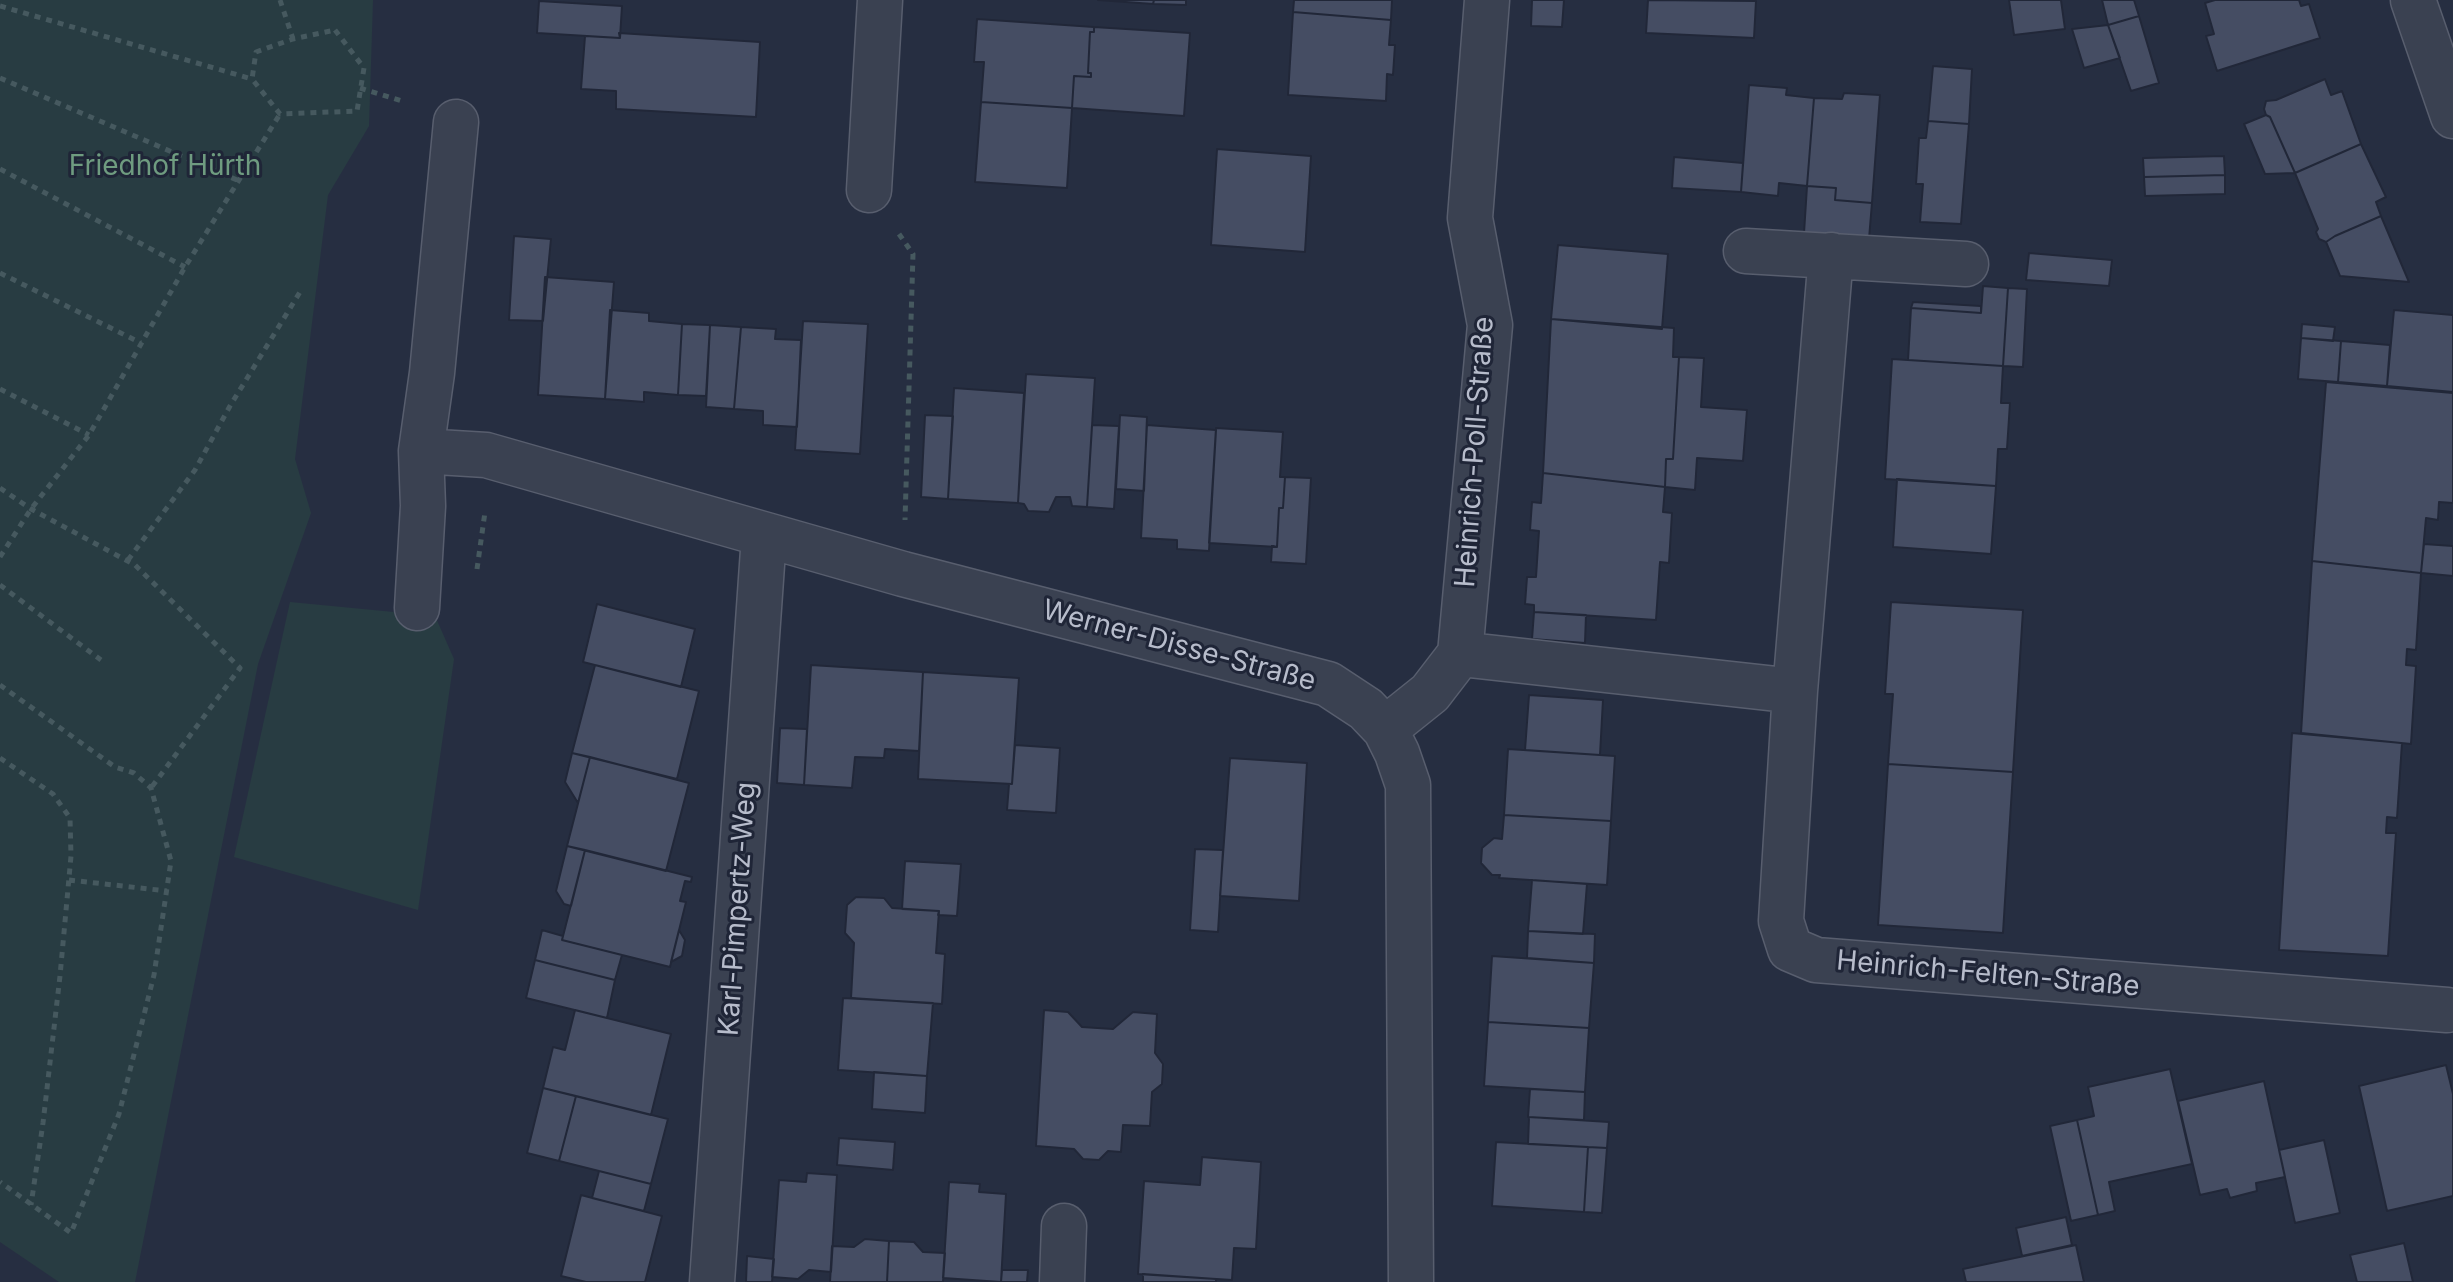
<!DOCTYPE html>
<meta charset="utf-8">
<style>
body{margin:0}
canvas{display:block;background:#262e41}
</style>
<canvas width="2453" height="1282"></canvas>
<script>
const c = document.querySelector('canvas').getContext('2d');
c.lineJoin = 'round';
function fillPath(path, color) { c.fillStyle = color; c.fill(path, 'evenodd'); }
const shape = rows => new Path2D(rows.map(r => 'M' + r).join(''));
function trace(path, color, width, dash) { c.strokeStyle = color; c.lineWidth = width; c.lineCap = dash ? 'butt' : 'round'; c.setLineDash(dash || []); c.stroke(path); }
function drawText(font, color, halo, rows, align = 'center') {
  c.font = font + ' Inter,sans-serif'; c.lineWidth = 6; c.setLineDash([]); c.textBaseline = 'middle'; c.strokeStyle = halo; c.fillStyle = color; for (const [text, x, y, turn = 0] of rows) {
    c.save(); c.translate(x, y); c.rotate((+turn || 0) * Math.PI / 180); c.textAlign = isNaN(turn) ? turn : align; if (halo) c.strokeText(text, 0, 0); c.fillText(text, 0, 0); c.restore();
  }
}
const green = shape([
 [0,0,373,0,369,126,328,195,295,459,311,513,258,664,135,1282,59,1282,0,1242],
 [290,602,435,616,454,659,418,910,234,857]
]);
const building = shape([
 [1098,0,1154,0,1153,4,1098,0],
 [1154,0,1186,0,1186,5,1153,4,1154,0],
 [1294,0,1392,0,1391,20,1293,12,1294,0],
 [1532,0,1564,0,1562,27,1531,26,1532,0],
 [1648,0,1756,1,1754,38,1646,33,1648,0],
 [2009,0,2061,0,2065,29,2014,35,2009,0],
 [2102,0,2134,0,2139,16,2108,25,2102,0],
 [2215,0,2299,0,2301,6,2309,4,2320,38,2217,71,2206,36,2214,34,2205,3,2215,0],
 [539,1,622,6,620,38,537,33,539,1],
 [1293,12,1391,20,1389,45,1395,45,1393,75,1387,74,1386,101,1288,95,1293,12],
 [2139,16,2159,83,2131,91,2108,25,2139,16],
 [977,19,1094,27,1094,32,1090,32,1088,73,1091,73,1091,77,1074,76,1072,108,981,102,984,62,974,62,977,19],
 [2108,25,2120,58,2084,68,2072,29,2108,25],
 [1094,27,1190,33,1184,116,1072,108,1074,76,1091,77,1091,73,1088,73,1090,32,1094,32,1094,27],
 [619,33,760,42,756,117,616,109,616,91,581,89,585,36,620,38,619,33],
 [1933,66,1972,69,1969,124,1928,121,1933,66],
 [2325,79,2331,95,2342,91,2361,144,2295,173,2270,117,2266,115,2264,109,2266,101,2276,100,2325,79],
 [1749,85,1787,88,1786,95,1814,98,1807,186,1779,183,1778,196,1741,192,1749,85],
 [1844,93,1880,95,1872,203,1835,200,1836,188,1807,186,1814,98,1842,99,1844,93],
 [981,102,1072,108,1067,188,975,182,981,102],
 [2266,115,2270,117,2295,173,2265,174,2244,124,2266,115],
 [1928,121,1969,124,1961,224,1920,222,1923,184,1916,184,1919,138,1926,138,1928,121],
 [2361,144,2386,197,2376,202,2381,216,2335,236,2326,242,2319,239,2316,232,2318,229,2295,173,2361,144],
 [1217,149,1311,156,1305,252,1211,245,1217,149],
 [2224,156,2225,175,2144,177,2143,158,2224,156],
 [1674,157,1743,163,1741,192,1672,188,1674,157],
 [2225,175,2225,194,2145,196,2144,177,2225,175],
 [1807,186,1836,188,1835,200,1872,203,1869,239,1804,233,1807,186],
 [2381,216,2409,282,2340,276,2326,242,2335,236,2381,216],
 [514,236,551,239,543,321,509,320,514,236],
 [1558,245,1668,254,1662,329,1551,319,1558,245],
 [2029,253,2112,260,2109,286,2026,280,2029,253],
 [545,277,614,282,605,399,538,395,545,277],
 [1983,286,2008,288,2003,366,1908,360,1911,308,1981,313,1983,286],
 [2008,288,2027,289,2023,367,2003,366,2008,288],
 [1913,302,1981,306,1981,313,1911,308,1913,302],
 [610,310,649,313,649,321,682,324,678,395,644,392,644,402,605,399,610,310],
 [2394,310,2453,315,2453,392,2387,386,2394,310],
 [1551,319,1674,328,1673,357,1679,357,1673,459,1666,459,1665,487,1543,473,1551,319],
 [803,321,868,324,860,454,795,450,803,321],
 [682,324,710,325,706,396,678,395,682,324],
 [2302,324,2335,327,2333,341,2301,338,2302,324],
 [710,325,741,327,734,409,706,407,710,325],
 [741,327,776,329,775,339,801,340,797,427,763,425,763,411,734,409,741,327],
 [2301,338,2341,341,2338,382,2298,379,2301,338],
 [2341,341,2390,345,2387,386,2338,382,2341,341],
 [1679,357,1704,358,1701,407,1747,410,1743,461,1697,458,1695,490,1665,487,1666,459,1673,459,1679,357],
 [1892,359,2003,366,2001,403,2010,403,2007,449,1998,449,1996,486,1885,479,1892,359],
 [1026,374,1095,378,1087,507,1072,506,1070,497,1056,497,1049,512,1028,511,1024,504,1018,503,1026,374],
 [2326,382,2453,393,2453,503,2439,502,2438,520,2426,518,2421,573,2312,561,2326,382],
 [954,388,1024,393,1018,503,948,499,954,388],
 [925,415,953,416,948,499,921,497,925,415],
 [1120,415,1147,417,1144,491,1116,489,1120,415],
 [1092,425,1119,426,1114,509,1087,507,1092,425],
 [1147,425,1216,430,1209,551,1177,549,1177,540,1141,538,1147,425],
 [1216,428,1283,432,1280,477,1285,477,1283,508,1279,508,1277,547,1209,543,1216,428],
 [1543,473,1665,487,1663,512,1672,513,1669,563,1660,562,1656,620,1534,612,1534,605,1525,604,1527,577,1536,577,1539,531,1530,530,1532,502,1541,503,1543,473],
 [1285,477,1311,478,1306,564,1271,562,1272,546,1277,547,1279,508,1283,508,1285,477],
 [1897,479,1996,486,1991,554,1893,547,1897,479],
 [2424,544,2453,546,2453,576,2421,573,2424,544],
 [2312,561,2421,573,2416,650,2407,649,2406,665,2416,666,2411,744,2301,733,2312,561],
 [1891,602,2023,610,2013,772,1888,764,1893,694,1885,694,1891,602],
 [597,604,695,629,681,687,583,662,597,604],
 [1534,612,1586,615,1585,643,1532,639,1534,612],
 [595,665,699,691,677,779,572,753,595,665],
 [811,665,923,672,919,751,885,749,884,758,855,757,852,788,804,785,811,665],
 [923,672,1019,678,1012,784,918,779,923,672],
 [1529,695,1603,700,1600,755,1525,750,1529,695],
 [780,728,807,729,804,785,777,783,780,728],
 [2292,733,2402,743,2397,818,2387,817,2386,833,2396,833,2388,956,2279,950,2292,733],
 [1015,745,1060,748,1056,813,1007,810,1009,784,1012,784,1015,745],
 [1508,749,1615,756,1611,821,1504,815,1508,749],
 [572,753,590,757,578,803,565,782,572,753],
 [590,757,689,783,666,871,567,846,590,757],
 [1230,758,1307,763,1299,901,1220,896,1230,758],
 [1888,764,2013,772,2003,933,1878,925,1888,764],
 [1504,815,1611,821,1607,885,1499,878,1500,875,1492,875,1481,863,1482,848,1494,838,1502,839,1504,815],
 [567,846,585,850,571,906,564,904,556,891,567,846],
 [1195,849,1223,850,1218,932,1190,930,1195,849],
 [585,850,692,877,691,882,685,881,680,901,686,902,670,967,562,940,585,850],
 [905,861,961,864,957,916,938,915,939,911,902,909,905,861],
 [1532,880,1587,884,1583,934,1528,931,1532,880],
 [856,897,884,898,892,908,939,911,936,953,945,954,942,1004,851,998,854,943,845,933,847,905,856,897],
 [542,930,563,936,562,940,622,955,615,980,535,960,542,930],
 [679,930,685,940,682,956,671,962,679,930],
 [1528,931,1595,934,1594,963,1527,958,1528,931],
 [1492,956,1594,963,1589,1028,1488,1022,1492,956],
 [535,960,615,980,607,1018,526,998,535,960],
 [843,998,933,1003,927,1076,838,1070,843,998],
 [575,1010,671,1034,651,1115,543,1088,553,1047,565,1050,575,1010],
 [1044,1010,1068,1012,1082,1027,1113,1029,1133,1012,1157,1014,1155,1053,1163,1064,1162,1084,1152,1092,1150,1126,1123,1125,1121,1152,1108,1151,1099,1160,1083,1159,1074,1149,1036,1146,1044,1010],
 [1488,1022,1589,1028,1585,1092,1484,1086,1488,1022],
 [2446,1065,2453,1094,2453,1196,2387,1211,2359,1086,2446,1065],
 [2170,1069,2192,1164,2109,1182,2115,1211,2098,1215,2077,1120,2094,1116,2088,1087,2170,1069],
 [874,1072,927,1076,925,1113,872,1109,874,1072],
 [2264,1081,2285,1177,2256,1183,2257,1191,2230,1198,2227,1189,2200,1195,2178,1101,2264,1081],
 [543,1088,576,1096,559,1161,527,1153,543,1088],
 [1530,1089,1585,1092,1584,1120,1528,1117,1530,1089],
 [576,1096,668,1119,651,1184,559,1161,576,1096],
 [1529,1117,1609,1122,1607,1148,1528,1144,1529,1117],
 [2077,1120,2098,1215,2071,1221,2050,1126,2077,1120],
 [839,1138,895,1142,893,1170,837,1165,839,1138],
 [2324,1140,2340,1213,2295,1223,2279,1150,2324,1140],
 [1496,1142,1588,1147,1584,1212,1492,1206,1496,1142],
 [1588,1147,1607,1148,1602,1213,1584,1212,1588,1147],
 [1202,1157,1261,1162,1256,1249,1234,1248,1232,1280,1138,1274,1144,1181,1200,1185,1202,1157],
 [599,1171,651,1184,644,1211,592,1198,599,1171],
 [807,1173,837,1175,831,1272,809,1270,798,1279,772,1277,779,1180,806,1182,807,1173],
 [949,1182,980,1184,979,1192,1006,1194,1001,1282,943,1278,949,1182],
 [581,1195,662,1216,645,1282,586,1282,561,1276,581,1195],
 [2066,1217,2072,1245,2022,1256,2016,1228,2066,1217],
 [865,1239,889,1241,887,1282,830,1282,832,1246,854,1247,865,1239],
 [889,1241,914,1242,923,1252,945,1253,943,1282,887,1282,889,1241],
 [2404,1243,2413,1282,2357,1282,2350,1255,2404,1243],
 [2076,1245,2084,1282,1966,1282,1963,1269,2076,1245],
 [747,1256,774,1259,772,1282,746,1282,747,1256],
 [1002,1270,1028,1270,1027,1282,1001,1282,1002,1270],
 [1143,1274,1216,1279,1216,1282,1143,1282,1143,1274]
]);
const path = shape([
 [280,0,293,39],
 [0,6,252,79],
 [335,30,364,68,357,111,280,114,252,79,256,52,293,39,335,30],
 [0,78,237,180],
 [360,88,405,102],
 [0,169,185,267],
 [899,234,913,254,905,520],
 [0,273,141,343],
 [0,389,89,435],
 [0,488,31,509,135,565,240,668,151,788],
 [0,557,31,509,89,435,185,267,280,114],
 [128,560,195,470,230,406,300,292],
 [477,569,485,512],
 [0,585,101,660],
 [0,685,115,767,134,773,151,788,171,861,154,975,119,1114,71,1233,0,1182],
 [0,758,53,794,70,818,71,856,60,976,43,1123,31,1205],
 [69,880,167,891]
]);
const minor = shape([
 [2413,0,2453,116],
 [869,190,880,0],
 [1746,251,1966,264],
 [1831,255,1795,691,1781,921,1790,949,1816,960,2447,1010],
 [421,451,486,455,903,574,1328,684,1366,709,1385,729,1397,753,1408,785,1411,1282],
 [417,608,423,506,421,451,432,373,456,122],
 [1460,654,1795,691],
 [1385,729,1430,693,1460,654,1490,325,1470,218,1487,0],
 [712,1282,764,536],
 [1062,1282,1064,1226]
]);
const parkNames = [
 ["Friedhof Hürth",165,167]
];
const streetNames = [
 ["Heinrich-Poll-Straße",1475,452,-86],
 ["Werner-Disse-Straße",1179,646,15],
 ["Karl-Pimpertz-Weg",738,909,-86],
 ["Heinrich-Felten-Straße",1988,974,5]
];
fillPath(green, '#283c42');
fillPath(building, '#454d63');
trace(building, '#212738', 2);
trace(minor, '#585e6e', 47);
trace(path, '#46595f', 5, [6, 6]);
trace(minor, '#3a4151', 44);
drawText('28px', '#6f9c80', '#1f2537', parkNames);
drawText('28px', '#b7bccb', '#1f2537', streetNames);
</script>
